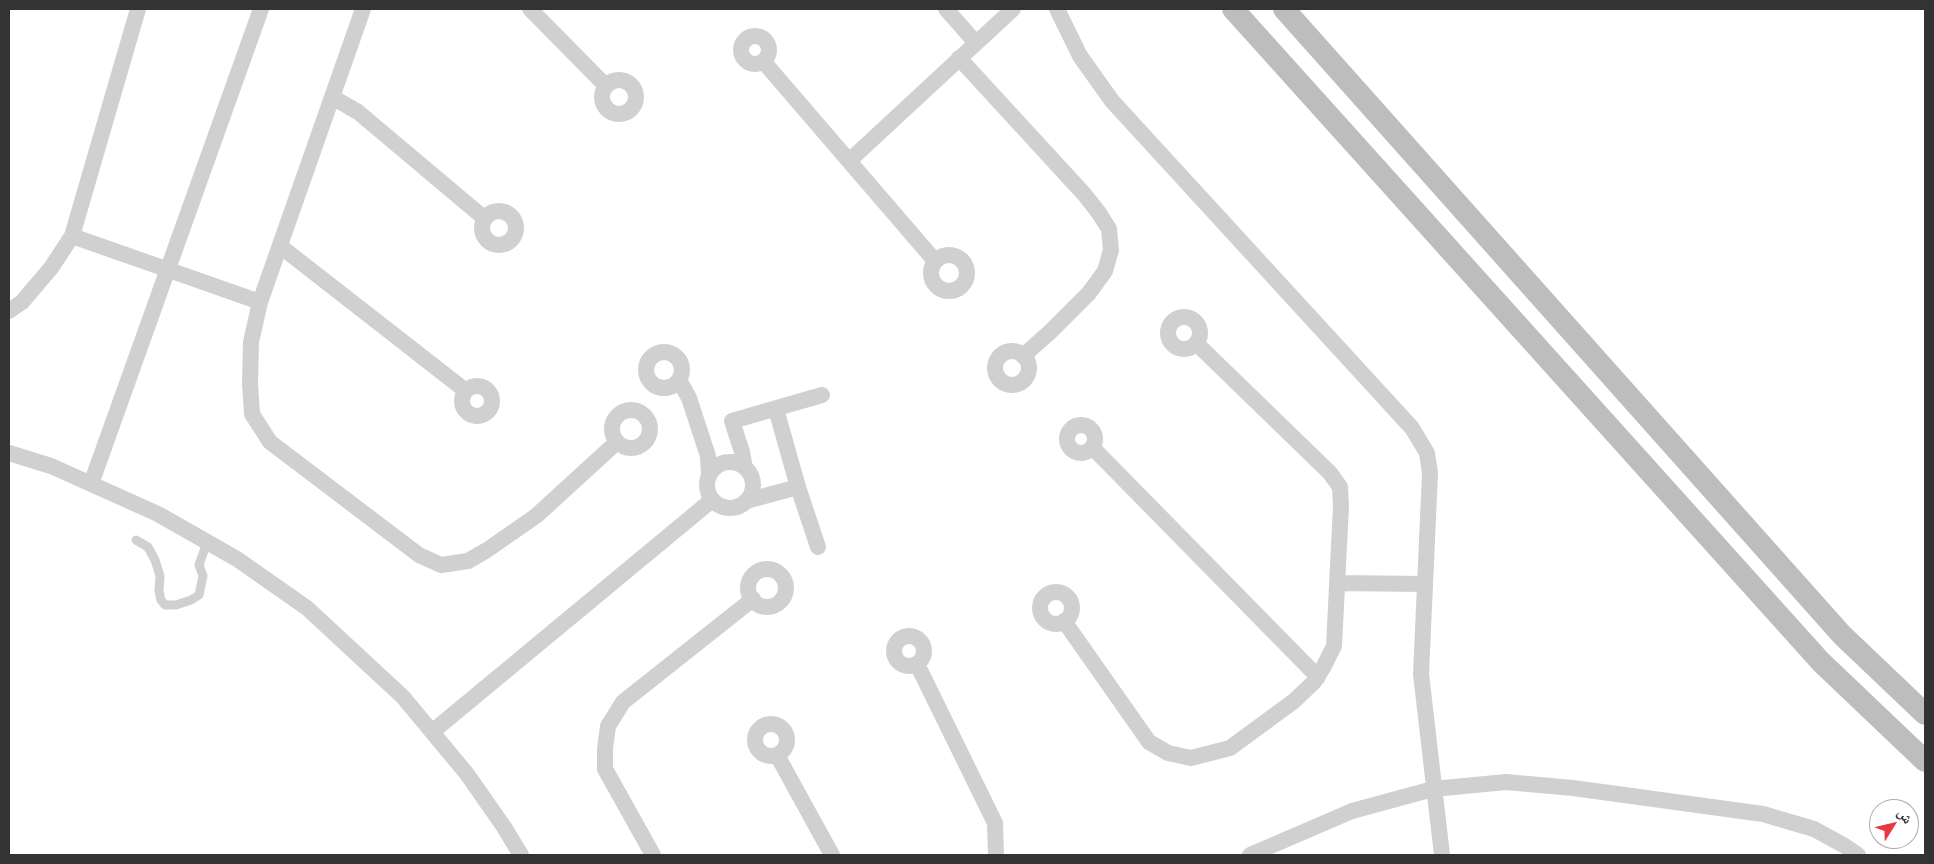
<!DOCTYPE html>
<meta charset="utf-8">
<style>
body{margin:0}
#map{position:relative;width:1934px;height:864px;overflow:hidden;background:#fff;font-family:Jost,"Noto Naskh Arabic",sans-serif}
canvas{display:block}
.frame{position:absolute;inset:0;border:10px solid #333;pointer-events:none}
.north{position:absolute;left:1869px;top:799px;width:50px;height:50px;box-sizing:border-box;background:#fff;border:1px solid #adadad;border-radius:50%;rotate:54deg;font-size:14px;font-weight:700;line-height:20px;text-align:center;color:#333}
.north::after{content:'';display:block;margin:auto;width:18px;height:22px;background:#e63946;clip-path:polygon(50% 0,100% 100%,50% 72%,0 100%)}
</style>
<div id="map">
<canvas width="1934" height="864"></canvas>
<div class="frame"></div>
<div class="north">ش</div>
</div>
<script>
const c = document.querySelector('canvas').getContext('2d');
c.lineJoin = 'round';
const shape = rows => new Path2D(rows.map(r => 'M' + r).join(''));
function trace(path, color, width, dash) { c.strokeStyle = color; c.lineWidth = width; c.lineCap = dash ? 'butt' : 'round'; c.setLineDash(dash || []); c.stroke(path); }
const service = shape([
 [136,540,148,547,155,560,160,576,159,591,161,600,165,605,176,605,191,600,199,595,203,576,199,565,207,542]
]);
const minor = shape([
 [363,9,260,302,251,342,250,384,252,414,270,442,419,555,441,565,468,561,487,550,536,516,617,442],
 [530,9,606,86],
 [946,9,976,43],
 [1057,9,1080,56,1112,101,1412,428,1427,453,1430,473,1421,674,1442,855],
 '741 50a14 14 0 1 1 28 0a14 14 0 1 1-28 0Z',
 [959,58,1084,194,1099,213,1109,229,1111,250,1105,271,1089,293,1050,332,1023,356],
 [763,61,935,261],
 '602 97a17 17 0 1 1 34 0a17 17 0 1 1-34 0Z',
 [332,97,358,112,484,218],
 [849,161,1013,9],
 '482 228a17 17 0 1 1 34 0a17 17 0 1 1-34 0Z',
 [72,236,260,302],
 [280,246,466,391],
 '931 273a18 18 0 1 1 36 0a18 18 0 1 1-36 0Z',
 [9,311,22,302,51,268,72,236,138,9],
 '1168 333a16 16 0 1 1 32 0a16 16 0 1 1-32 0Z',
 '995 368a17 17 0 1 1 34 0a17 17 0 1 1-34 0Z',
 '646 370a18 18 0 1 1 36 0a18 18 0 1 1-36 0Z',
 [679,380,689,398,708,456,709,475],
 '462 401a15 15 0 1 1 30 0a15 15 0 1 1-30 0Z',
 '612 429a19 19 0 1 1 38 0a19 19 0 1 1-38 0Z',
 '1067 439a14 14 0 1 1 28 0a14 14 0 1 1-28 0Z',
 [1092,447,1318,677],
 [9,453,51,466,158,514,237,559,307,608,403,697,467,774,504,827,521,855],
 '707 485a23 23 0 1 1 46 0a23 23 0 1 1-46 0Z',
 [745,468,742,452,732,421,822,395],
 [91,484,261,9],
 [798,487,818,547],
 [746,501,798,487,776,409],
 '748 588a19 19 0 1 1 38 0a19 19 0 1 1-38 0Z',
 [1337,583,1425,584],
 '1040 608a16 16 0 1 1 32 0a16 16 0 1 1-32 0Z',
 [1064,621,1149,742,1168,753,1191,758,1230,748,1294,701,1314,682,1324,666,1334,646,1341,506,1340,487,1330,473,1196,343],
 '894 651a15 15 0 1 1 30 0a15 15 0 1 1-30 0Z',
 [917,664,995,823,996,855],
 '755 740a16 16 0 1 1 32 0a16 16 0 1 1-32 0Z',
 [432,732,712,500],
 [777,755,832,855],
 [653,855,605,769,605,749,608,726,623,702,753,599],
 [1250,855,1352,811,1433,789,1506,782,1573,788,1763,814,1814,829,1845,846,1858,855]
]);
const secondary = shape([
 [1233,9,1821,662,1925,761],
 [1284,9,1842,635,1925,714]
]);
trace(service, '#d0d0d0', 9);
trace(minor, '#d0d0d0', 16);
trace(secondary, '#bdbdbd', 22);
</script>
